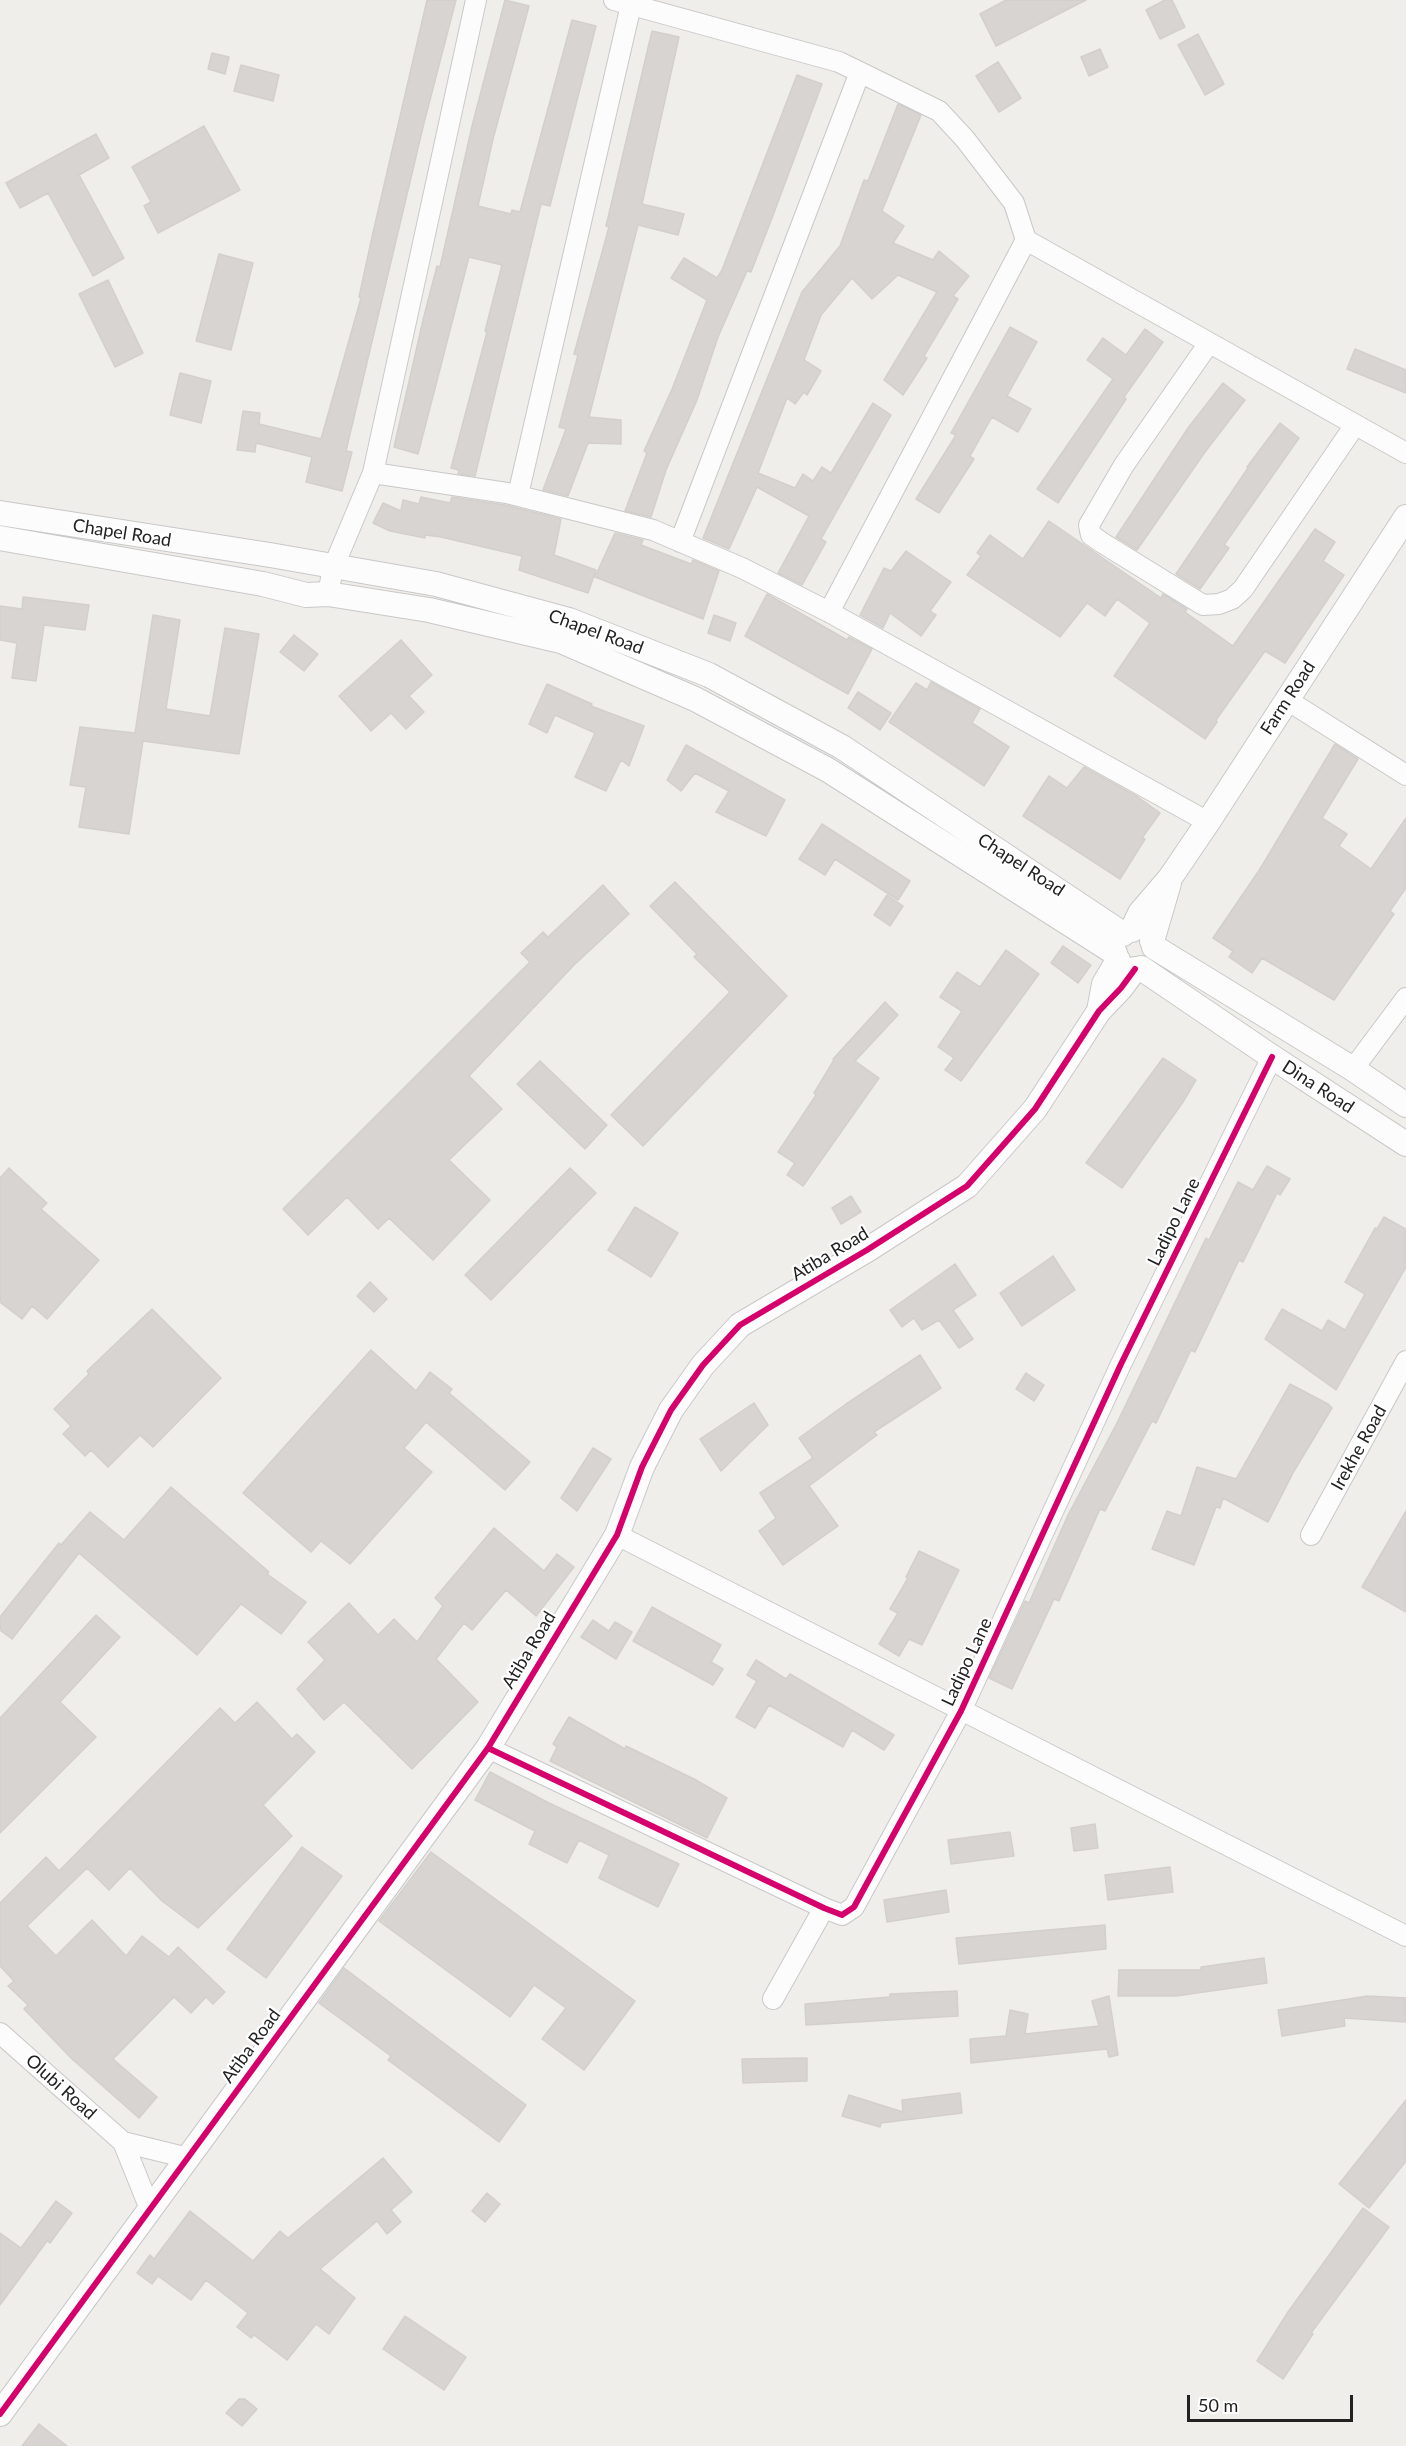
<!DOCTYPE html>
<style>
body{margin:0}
#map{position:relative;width:1406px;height:2446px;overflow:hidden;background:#f0eeeb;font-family:Lato,sans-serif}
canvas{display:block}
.scale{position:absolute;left:1187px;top:2395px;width:166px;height:27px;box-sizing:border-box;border:3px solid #222;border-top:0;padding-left:8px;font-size:18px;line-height:21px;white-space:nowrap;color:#222;-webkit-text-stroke:4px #fff;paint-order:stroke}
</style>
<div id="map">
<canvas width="1406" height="2446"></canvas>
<div class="scale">50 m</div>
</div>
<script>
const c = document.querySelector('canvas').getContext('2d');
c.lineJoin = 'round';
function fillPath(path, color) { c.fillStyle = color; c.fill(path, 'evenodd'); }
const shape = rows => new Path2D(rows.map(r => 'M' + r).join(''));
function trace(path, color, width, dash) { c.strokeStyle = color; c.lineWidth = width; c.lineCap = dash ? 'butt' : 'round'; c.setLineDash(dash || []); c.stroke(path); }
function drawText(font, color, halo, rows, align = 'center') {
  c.font = font + ' Lato,sans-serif'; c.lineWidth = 4.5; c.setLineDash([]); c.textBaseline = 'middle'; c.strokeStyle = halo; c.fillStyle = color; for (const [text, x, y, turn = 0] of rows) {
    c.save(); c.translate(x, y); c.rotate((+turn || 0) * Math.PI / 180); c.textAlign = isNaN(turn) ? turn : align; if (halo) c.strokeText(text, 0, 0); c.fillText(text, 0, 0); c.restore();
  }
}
const building = shape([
 [427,0,456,0,424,123,346,451,352,452,342,491,306,482,312,457,256,443,255,452,237,450,243,411,260,413,259,424,321,439,361,298,359,297,372,237,427,0],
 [505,0,529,6,493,139,478,206,511,214,512,210,520,212,572,20,596,26,550,206,541,204,475,476,458,474,459,470,451,468,487,332,485,331,502,265,469,257,418,454,394,447,424,316,437,266,440,267,473,122,505,0],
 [1006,0,1086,0,996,46,980,14,1006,0],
 [1165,0,1172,0,1185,27,1160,39,1146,10,1165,0],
 [652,31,679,37,642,204,684,214,678,235,638,225,589,417,621,420,621,444,588,443,568,496,543,490,566,429,559,427,578,355,574,354,609,227,606,226,652,31],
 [1198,34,1224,84,1205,95,1178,45,1198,34],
 [1100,49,1108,67,1089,76,1081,57,1100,49],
 [212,53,229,57,225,74,208,69,212,53],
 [998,62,1021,98,999,112,976,76,998,62],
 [241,65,279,75,273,101,234,91,241,65],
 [797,75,822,84,772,218,751,272,747,271,718,337,697,400,666,470,651,517,625,511,647,453,644,451,672,389,707,300,671,278,684,258,717,278,722,270,797,75],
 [898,104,921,115,882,211,904,226,893,243,933,260,939,251,969,276,953,296,958,299,924,356,927,358,903,395,884,380,937,292,898,275,872,299,852,278,821,315,804,360,821,371,807,395,804,392,795,404,787,398,758,473,795,488,803,474,813,481,822,467,831,473,873,403,891,415,821,539,826,542,802,585,778,573,809,516,757,487,729,549,703,538,802,292,840,246,864,180,868,181,898,104],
 [204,126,240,190,158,233,144,206,151,202,132,167,204,126],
 [96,134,109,158,79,175,124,258,93,276,48,193,20,208,6,183,96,134],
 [219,254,253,263,231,350,196,341,219,254],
 [108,280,143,353,115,367,79,294,108,280],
 [1010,327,1037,342,1007,396,1031,409,1018,432,992,417,970,456,974,459,939,513,916,499,956,435,951,433,1010,327],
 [1145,329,1163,342,1124,397,1126,399,1058,503,1037,489,1113,379,1087,360,1103,338,1126,355,1145,329],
 [1355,349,1406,370,1406,393,1347,369,1355,349],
 [180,373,211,381,201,423,170,415,180,373],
 [1223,383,1245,400,1205,452,1137,550,1116,537,1188,428,1223,383],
 [1280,423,1299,438,1224,545,1229,548,1200,589,1176,574,1248,468,1247,467,1280,423],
 [421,497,450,503,452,497,505,505,561,519,554,555,596,570,588,593,519,570,522,556,441,537,425,535,425,538,390,531,373,523,383,503,401,511,403,500,419,504,421,497],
 [1049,521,1161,598,1163,594,1187,609,1185,612,1233,646,1315,529,1335,542,1323,561,1344,575,1285,663,1265,651,1216,720,1217,722,1205,739,1114,676,1150,623,1117,599,1105,616,1087,603,1060,637,967,575,981,556,977,553,990,535,1023,559,1049,521],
 [615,533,643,540,641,545,691,564,693,560,719,571,703,619,595,577,615,533],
 [906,551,951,582,930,611,936,615,921,636,890,613,883,628,860,615,884,568,891,571,906,551],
 [767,594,847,640,849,637,872,649,848,694,745,636,767,594],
 [23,597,89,605,85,630,44,625,36,681,12,678,17,643,0,640,0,606,22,609,23,597],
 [153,615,180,620,166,709,210,716,225,628,259,634,239,754,143,741,129,834,79,827,86,787,70,785,80,727,135,733,153,615],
 [714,615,736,623,730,641,708,633,714,615],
 [294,635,318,654,304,671,280,652,294,635],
 [401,640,432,675,409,696,424,712,406,729,391,713,371,731,339,696,401,640],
 [931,682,980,709,972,723,1009,747,984,786,889,722,916,683,927,690,931,682],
 [547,684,592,704,591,706,644,726,629,766,621,760,606,791,575,777,595,733,555,715,547,733,529,724,547,684],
 [858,692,891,713,880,730,848,708,858,692],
 [1335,744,1358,759,1322,818,1347,834,1339,846,1371,869,1406,818,1406,888,1390,911,1394,914,1334,1000,1262,958,1252,973,1229,957,1233,951,1213,938,1260,869,1335,744],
 [686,745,785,800,766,836,716,812,729,791,695,773,681,791,667,780,686,745],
 [1084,767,1138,797,1160,813,1142,838,1145,839,1120,879,1023,816,1049,776,1067,788,1084,767],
 [822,824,910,881,898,900,835,859,825,875,799,859,822,824],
 [675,882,787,996,643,1146,611,1115,730,992,694,957,697,954,650,906,675,882],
 [603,885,629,914,574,965,469,1076,502,1109,449,1160,490,1200,433,1260,389,1218,378,1229,347,1197,308,1235,283,1209,530,962,521,953,543,932,548,937,603,885],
 [887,895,903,906,890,926,874,915,887,895],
 [1063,946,1091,965,1078,983,1051,963,1063,946],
 [1006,950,1039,974,961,1081,945,1070,954,1058,938,1047,962,1011,940,997,957,972,980,987,1006,950],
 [885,1002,898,1015,855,1061,879,1078,803,1186,787,1175,795,1163,778,1152,816,1095,814,1093,834,1060,833,1059,885,1002],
 [1163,1058,1196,1080,1183,1102,1122,1188,1086,1163,1163,1058],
 [540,1061,607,1125,585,1149,517,1084,540,1061],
 [1267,1166,1290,1179,1280,1195,1277,1193,1243,1262,1239,1260,1195,1352,1191,1350,1156,1423,1152,1421,1105,1511,1100,1509,1059,1601,1054,1599,1012,1689,989,1678,1025,1601,1029,1603,1068,1515,1117,1423,1206,1238,1209,1240,1238,1182,1253,1190,1267,1166],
 [9,1168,47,1203,41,1209,99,1260,47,1319,32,1306,22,1319,0,1302,0,1178,9,1168],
 [570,1168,596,1193,491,1300,465,1275,570,1168],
 [851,1196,861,1212,841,1224,832,1208,851,1196],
 [635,1207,678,1233,651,1277,608,1250,635,1207],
 [1384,1217,1406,1229,1406,1267,1336,1390,1265,1339,1282,1309,1322,1331,1328,1320,1345,1330,1365,1294,1345,1282,1375,1228,1377,1229,1384,1217],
 [1053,1256,1075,1290,1022,1326,1000,1293,1053,1256],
 [955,1264,976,1295,953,1310,973,1339,959,1348,939,1320,922,1330,914,1318,902,1327,890,1310,955,1264],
 [370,1282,387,1299,374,1312,357,1296,370,1282],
 [152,1309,221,1378,153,1447,140,1435,108,1467,91,1450,85,1456,63,1434,71,1426,54,1409,89,1374,87,1371,152,1309],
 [371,1350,416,1391,430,1372,452,1389,449,1393,530,1462,505,1490,426,1422,404,1448,432,1472,350,1564,321,1541,311,1552,243,1493,371,1350],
 [920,1355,941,1388,874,1432,877,1435,809,1486,838,1526,783,1565,759,1531,776,1518,760,1493,813,1458,799,1438,846,1404,920,1355],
 [1026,1373,1044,1385,1034,1401,1016,1389,1026,1373],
 [1290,1384,1328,1404,1332,1408,1294,1471,1268,1522,1223,1498,1220,1508,1216,1507,1194,1565,1152,1549,1167,1511,1181,1516,1197,1467,1236,1479,1290,1384],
 [754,1403,768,1425,721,1471,700,1439,754,1403],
 [593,1448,611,1459,577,1511,561,1498,593,1448],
 [171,1487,269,1572,267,1574,306,1602,281,1634,241,1604,197,1655,79,1553,12,1639,0,1630,0,1617,59,1543,61,1545,90,1512,124,1540,171,1487],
 [1406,1511,1406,1612,1362,1587,1406,1511],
 [494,1528,544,1571,557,1554,574,1567,536,1616,506,1590,472,1630,464,1623,436,1659,478,1702,412,1769,344,1702,324,1720,297,1689,325,1660,308,1642,349,1603,378,1635,394,1619,417,1642,443,1606,435,1598,494,1528],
 [919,1551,959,1570,922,1645,909,1639,899,1656,879,1644,898,1613,890,1609,908,1578,906,1577,919,1551],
 [652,1607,721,1645,711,1662,723,1669,713,1685,633,1641,652,1607],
 [96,1615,120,1637,60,1702,96,1737,0,1833,0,1718,96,1615],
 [593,1620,609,1631,615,1622,632,1632,616,1659,581,1637,593,1620],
 [756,1660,786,1679,790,1674,894,1735,884,1750,852,1730,843,1747,769,1705,755,1728,736,1717,757,1681,747,1675,756,1660],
 [257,1702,292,1739,297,1734,315,1752,263,1805,292,1836,198,1928,162,1901,130,1868,109,1890,87,1868,27,1926,56,1956,92,1920,126,1956,142,1936,169,1957,178,1947,225,1992,213,2004,206,1997,191,2013,174,1997,113,2059,157,2097,139,2118,71,2058,24,2009,28,2005,8,1986,14,1981,0,1966,0,1903,46,1857,59,1871,220,1708,235,1723,257,1702],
 [569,1717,625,1749,626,1746,694,1779,727,1798,707,1838,550,1761,557,1747,553,1744,569,1717],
 [490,1772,549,1803,679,1864,658,1907,599,1878,609,1855,579,1840,567,1863,529,1844,535,1831,475,1800,490,1772],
 [1095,1824,1098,1848,1074,1851,1071,1828,1095,1824],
 [1010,1832,1014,1856,951,1864,948,1840,1010,1832],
 [302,1847,342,1876,266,1978,227,1949,302,1847],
 [431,1852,635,2001,584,2070,542,2039,566,2008,534,1985,510,2017,379,1921,431,1852],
 [1170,1867,1173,1892,1108,1900,1105,1875,1170,1867],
 [946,1890,949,1912,887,1922,884,1900,946,1890],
 [1105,1925,1106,1949,959,1964,956,1938,1105,1925],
 [1264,1958,1267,1983,1176,1996,1118,1996,1119,1970,1201,1970,1201,1967,1264,1958],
 [344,1968,526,2105,499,2142,388,2060,391,2056,319,2003,344,1968],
 [957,1991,958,2016,806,2025,805,2004,890,1997,890,1994,957,1991],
 [1109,1996,1118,2055,1109,2057,1107,2049,971,2063,970,2039,1006,2036,1010,2010,1028,2014,1025,2034,1099,2026,1092,2001,1109,1996],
 [1368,1996,1406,1998,1406,2022,1344,2018,1345,2026,1282,2036,1278,2010,1368,1996],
 [807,2058,807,2081,743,2083,742,2059,807,2058],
 [960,2093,962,2113,881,2123,880,2127,842,2116,849,2095,903,2112,902,2100,960,2093],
 [1406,2100,1406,2161,1369,2208,1339,2184,1406,2100],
 [383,2158,412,2192,391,2210,401,2222,387,2234,377,2221,320,2269,355,2298,329,2334,316,2324,287,2360,254,2335,251,2338,237,2327,248,2313,206,2280,191,2300,158,2276,152,2284,137,2273,150,2255,154,2259,190,2211,253,2261,280,2231,288,2238,383,2158],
 [487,2193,500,2204,485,2222,472,2211,487,2193],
 [56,2201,72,2213,50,2243,47,2241,0,2305,0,2233,21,2248,56,2201],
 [1363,2208,1389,2227,1311,2333,1313,2334,1283,2379,1257,2361,1288,2312,1363,2208],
 [405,2316,466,2357,444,2390,383,2349,405,2316],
 [239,2399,245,2399,257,2409,242,2426,226,2413,239,2399],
 [39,2424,67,2446,22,2446,39,2424]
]);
const minor = shape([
 [614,0,839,62,939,111,965,139,1014,203,1026,240,1406,453],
 [1209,343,1124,465,1089,525,1091,535,1101,542,1203,605,1219,604,1232,599,1243,589,1355,425],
 [373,473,507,493,653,530,742,568,829,612,1208,822],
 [518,495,631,5],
 [680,542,860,72],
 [328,594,333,568,373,473,476,0],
 [829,612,1026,240],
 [1287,700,1406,775],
 [1353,1069,1406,998],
 [617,1535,1406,1936],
 [1311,1535,1406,1361],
 [488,1748,824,1908,842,1915,854,1907,961,1711,1121,1364,1272,1057],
 [773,1999,824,1908],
 [0,2033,123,2142,188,2158],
 [123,2142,150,2209]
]);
const tertiary = shape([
 [0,513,270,555,436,584,569,620,709,675,842,747,1123,934],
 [0,538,263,584,306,595,328,594,429,610,561,641,695,699,828,770,1115,953],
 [1132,930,1140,913,1170,878,1208,822,1406,517],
 [1152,941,1169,883],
 [1154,947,1353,1069,1406,1105],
 [1141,968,1272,1057,1406,1144],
 [1099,1011,1104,984,1118,960],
 [0,2414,488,1748,617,1535,642,1467,671,1410,703,1365,740,1325,867,1250,967,1186,1035,1109,1099,1011,1121,988,1135,969]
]);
const cycleway = shape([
 [488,1748,824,1908,842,1915,854,1907,961,1711,1121,1364,1272,1057],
 [0,2414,488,1748,617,1535,642,1467,671,1410,703,1365,740,1325,867,1250,967,1186,1035,1109,1099,1011,1121,988,1135,969]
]);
const streetNames = [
 ["Chapel Road",122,533,9],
 ["Chapel Road",596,632,20],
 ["Farm Road",1288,698,-57],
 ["Chapel Road",1021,865,33],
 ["Dina Road",1318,1087,33],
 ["Ladipo Lane",1174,1222,-64],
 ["Atiba Road",830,1254,-31],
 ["Irekhe Road",1359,1448,-61],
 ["Atiba Road",529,1650,-59],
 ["Ladipo Lane",967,1662,-65],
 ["Atiba Road",251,2046,-54],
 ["Olubi Road",61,2087,42]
];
fillPath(building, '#d7d4d2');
trace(building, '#d3d0cc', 1.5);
trace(minor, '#c9c8c7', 22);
trace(tertiary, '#c9c8c7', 26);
trace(minor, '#fdfcfc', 20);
trace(tertiary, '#fdfcfc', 24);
trace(cycleway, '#d6006c', 6);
drawText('18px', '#222', '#fff', streetNames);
</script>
